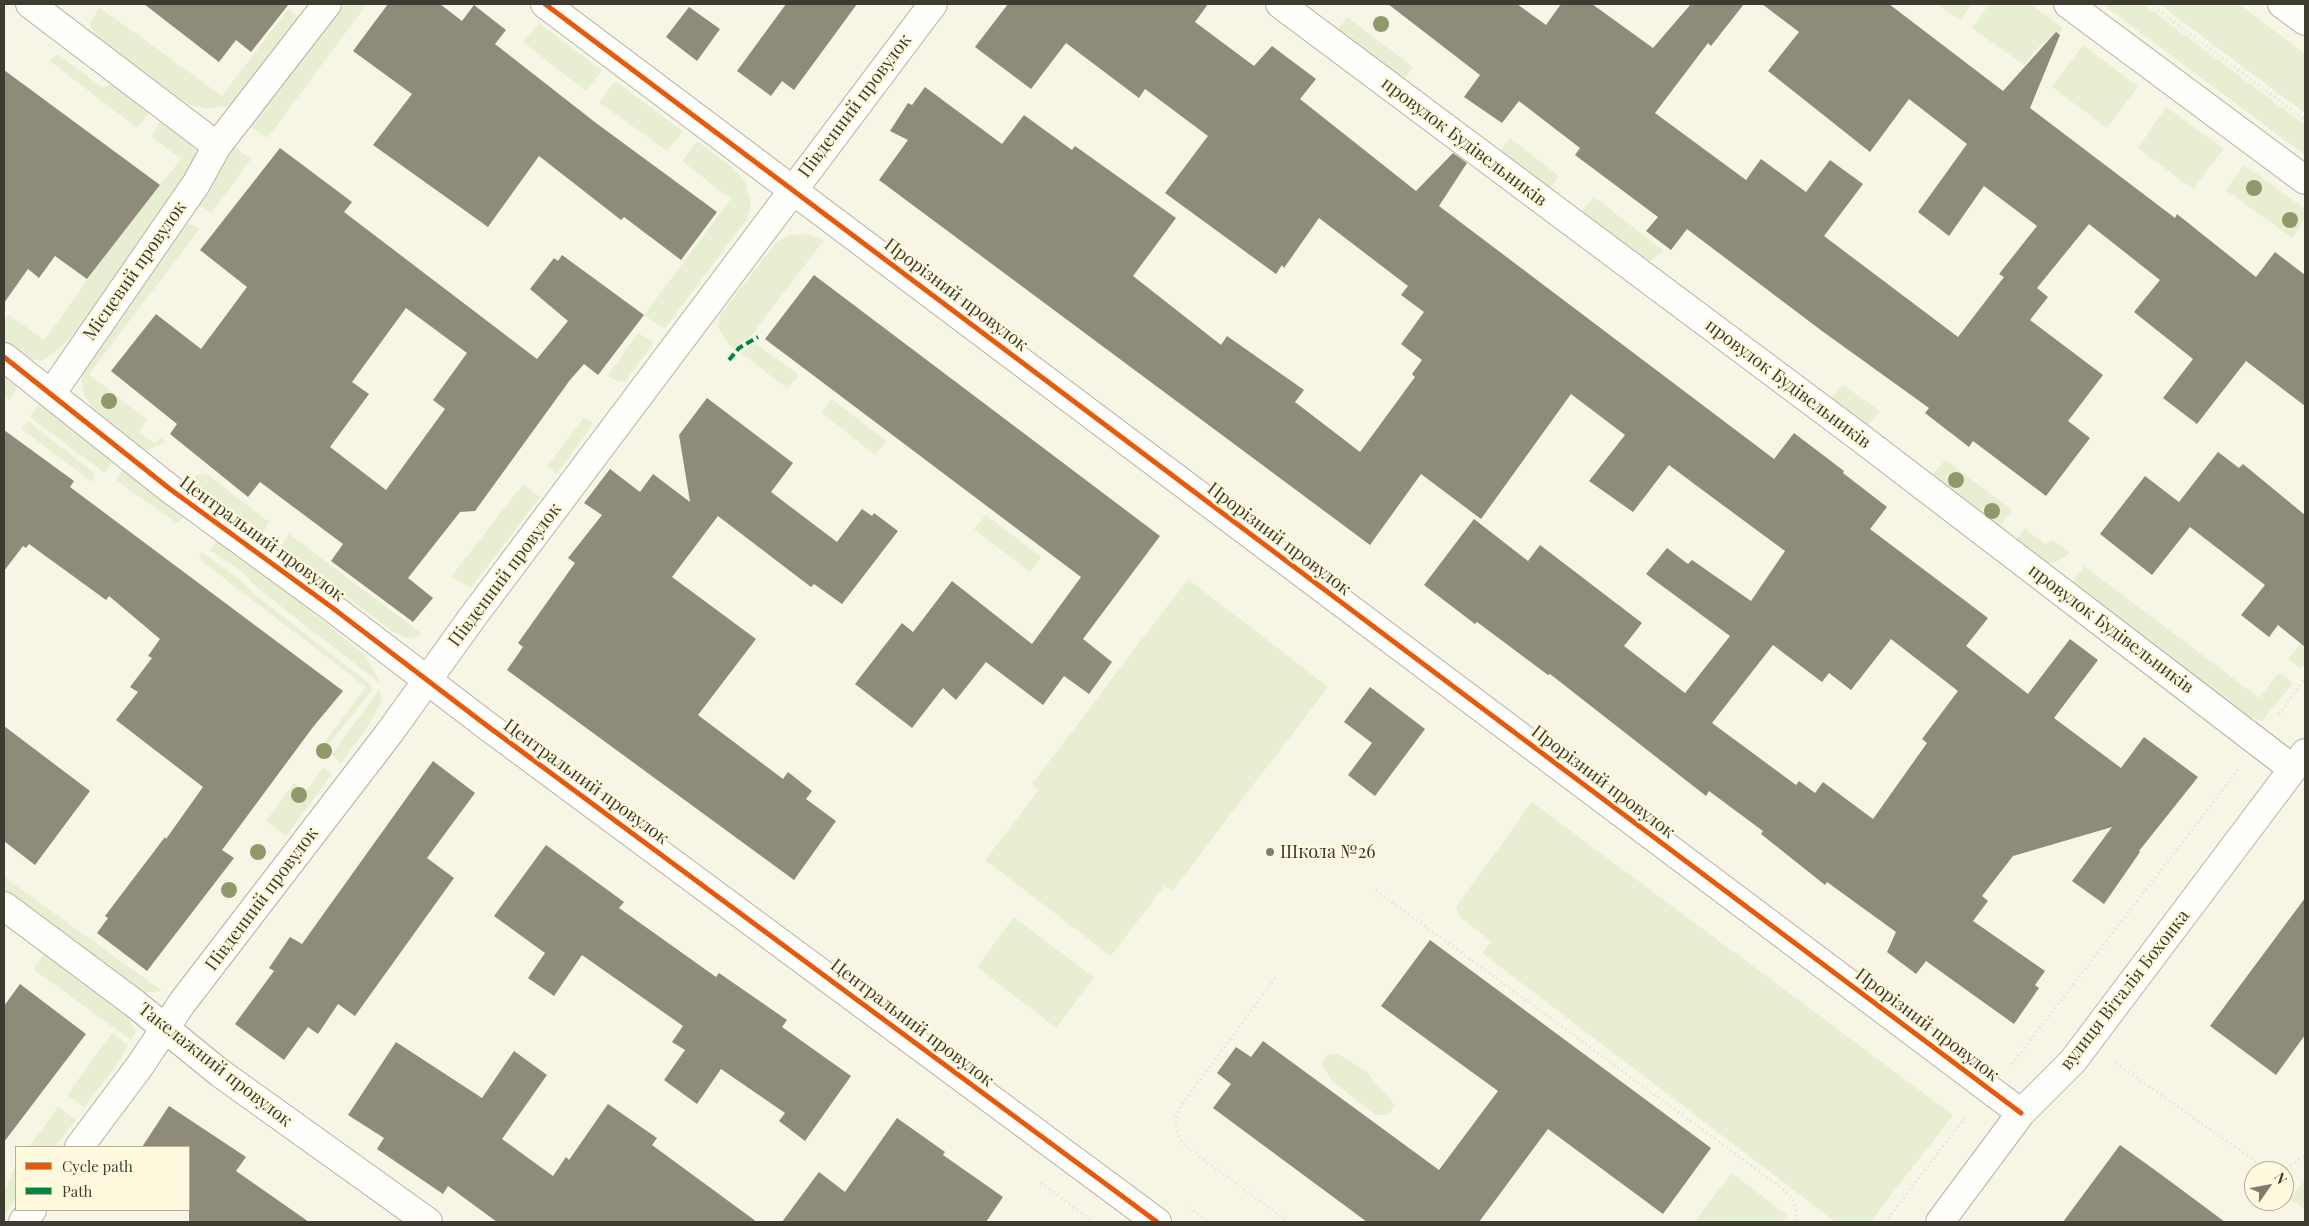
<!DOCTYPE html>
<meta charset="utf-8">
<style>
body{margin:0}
#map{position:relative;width:2309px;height:1226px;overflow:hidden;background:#f7f5e6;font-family:"Playfair Display",serif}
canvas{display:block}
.frame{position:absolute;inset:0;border:5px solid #3e3c31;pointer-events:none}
.legend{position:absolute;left:15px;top:1146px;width:175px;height:65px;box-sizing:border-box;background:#fffade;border:1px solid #b2ae99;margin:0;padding:6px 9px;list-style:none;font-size:15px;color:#3e3c31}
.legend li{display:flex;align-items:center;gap:10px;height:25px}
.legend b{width:25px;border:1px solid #b2ae99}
.north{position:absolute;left:2244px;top:1161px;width:50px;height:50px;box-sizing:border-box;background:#fffade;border:1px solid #b2ae99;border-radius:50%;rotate:57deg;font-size:14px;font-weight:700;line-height:20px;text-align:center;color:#3e3c31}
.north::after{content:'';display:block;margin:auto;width:18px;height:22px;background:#7f7d70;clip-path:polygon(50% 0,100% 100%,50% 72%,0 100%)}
</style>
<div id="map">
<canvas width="2309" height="1226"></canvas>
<div class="frame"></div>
<ul class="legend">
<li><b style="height:6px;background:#e8590c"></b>Cycle path</li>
<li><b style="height:6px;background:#00873e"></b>Path</li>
</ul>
<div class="north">N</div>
</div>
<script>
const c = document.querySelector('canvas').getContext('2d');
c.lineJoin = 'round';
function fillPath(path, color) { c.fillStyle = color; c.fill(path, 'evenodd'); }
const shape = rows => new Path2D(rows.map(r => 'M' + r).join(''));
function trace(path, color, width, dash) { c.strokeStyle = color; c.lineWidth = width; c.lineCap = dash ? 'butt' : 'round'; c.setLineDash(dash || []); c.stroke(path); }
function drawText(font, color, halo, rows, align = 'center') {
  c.font = font + ' "Playfair Display",serif'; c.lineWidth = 5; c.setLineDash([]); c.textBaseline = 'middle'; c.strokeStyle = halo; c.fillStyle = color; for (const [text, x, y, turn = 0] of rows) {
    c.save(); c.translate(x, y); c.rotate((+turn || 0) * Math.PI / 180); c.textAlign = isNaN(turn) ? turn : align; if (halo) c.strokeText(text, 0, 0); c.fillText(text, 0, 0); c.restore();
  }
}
const green = shape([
 [345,4,367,4,267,138,251,127,307,45],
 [1937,4,1972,4,1960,20],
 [1989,4,2030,4,2063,28,2056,38,2041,44,2024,65,1972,28],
 [2102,4,2143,4,2305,125,2305,155],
 [2159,4,2239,4,2305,54,2305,113],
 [99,7,222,96,288,9,303,20,246,93,227,106,209,109,191,105,163,88,98,40,90,25],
 [1347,17,1413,67,1400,85,1340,37,1339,28],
 [539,23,602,70,586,91,523,42],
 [2083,45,2138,86,2107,128,2052,87],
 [58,54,102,87,118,83,154,108,137,128,50,61],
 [615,81,683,131,667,151,599,102],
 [2166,107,2224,149,2193,189,2138,148],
 [164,115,198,146,193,161,166,211,94,312,60,348,42,361,25,358,4,342,4,322,9,315,44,340,108,252,181,159,151,137],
 [1510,138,1559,176,1545,195,1496,157],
 [697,141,732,167,745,181,751,204,747,219,664,329,644,315,731,199,682,161],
 [229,143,251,159,211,213,194,201],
 [2244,165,2305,209,2305,219,2292,238,2226,190],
 [1594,197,1664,251,1651,261,1643,262,1577,216],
 [186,223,200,228,89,374,147,420,139,432,155,444,161,437,165,442,145,451,92,408,84,394,81,376,91,352],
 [800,234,811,235,824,240,751,336,733,349,727,343,718,327,720,315,776,242,789,236],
 [638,333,654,342,625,382,617,381,607,376],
 [755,343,799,375,788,389,741,353],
 [4,377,17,387,9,400,4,397],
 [1843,385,1880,411,1863,430,1827,402],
 [832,399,886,441,875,455,822,413],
 [39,404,114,459,105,473,30,417],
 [584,417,594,423,557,474,547,466],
 [28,421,95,474,92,482,22,429],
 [1945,460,2012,510,1997,530,1930,478],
 [124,467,187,514,177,523,116,480],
 [207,474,269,522,258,539,189,485,196,475],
 [523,484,540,497,471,588,451,577],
 [986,515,1041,557,1030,572,974,529],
 [2024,528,2045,544,2053,540,2070,553,2058,561,2045,565,2013,545],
 [289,534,421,633,419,637,406,638,392,631,340,592,302,573,276,553],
 [223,540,366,656,381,684,256,587,245,574,210,550,217,541],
 [202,552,242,581,254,594,371,685,371,691,326,748,323,744,366,687,199,559],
 [2084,566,2259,698,2279,673,2293,683,2262,721,2241,714,2069,586],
 [1188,579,1328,687,1172,891,1164,886,1111,956,985,860,1039,790,1032,784],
 [2305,638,2305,664,2301,669,2288,659],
 [379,690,382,699,372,720,341,763,332,754],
 [323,767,332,774,286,836,266,821,294,783,306,792],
 [1532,802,1953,1115,1870,1222,1836,1222,1482,953,1491,941,1460,917,1456,907],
 [4,877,162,991,140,993,4,892],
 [1014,917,1094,978,1056,1028,977,967],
 [46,952,124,1010,136,1031,131,1040,33,969],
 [112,1033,128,1045,121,1059,84,1107,67,1095],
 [1328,1054,1339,1054,1368,1073,1377,1085,1392,1100,1394,1107,1390,1112,1386,1115,1376,1115,1332,1081,1323,1067,1324,1060],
 [58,1107,76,1120,55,1147,29,1147],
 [16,1165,16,1199,5,1214,4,1191],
 [1732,1173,1787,1215,1782,1222,1694,1222],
 [2305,1180,2305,1210,2290,1198]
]);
const building = shape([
 [144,4,289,4,251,52,236,40,219,62],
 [388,4,440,4,462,21,474,5,506,30,495,44,596,123,717,212,681,260,624,217,621,220,539,156,488,227,373,145,412,94,353,51],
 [786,4,857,4,794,90,782,81,771,96,737,71],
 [1008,4,1208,4,1195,22,1254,66,1272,46,1316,79,1300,99,1416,191,1453,153,1467,163,1439,206,1774,459,1794,433,1844,471,1843,473,1887,507,1870,529,1988,618,1966,646,2028,694,2070,639,2098,660,2054,718,2121,768,2144,737,2198,777,2139,851,2140,852,2104,904,2072,881,2112,827,2013,856,1982,896,1988,901,1973,921,2045,971,2035,985,2039,988,2014,1024,1926,961,1916,974,1887,952,1896,932,1827,882,1825,885,1761,834,1763,831,1709,791,1706,796,1550,674,1548,675,1477,622,1475,624,1424,585,1474,519,1528,561,1540,545,1642,623,1624,646,1685,693,1730,636,1646,574,1667,548,1688,564,1692,560,1751,601,1785,551,1701,489,1669,465,1633,512,1589,481,1625,435,1571,394,1481,519,1421,474,1370,545,879,180,908,140,890,131,908,103,912,105,925,87,1002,144,1024,115,1072,150,1075,146,1176,218,1133,276,1221,345,1227,336,1304,390,1295,402,1360,452,1415,377,1412,374,1422,360,1401,344,1424,312,1401,295,1408,286,1319,218,1284,268,1282,265,1276,274,1165,193,1208,136,1145,89,1139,98,1066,43,1031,89,975,47],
 [1891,639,1958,691,1922,739,1927,743,1873,819,1823,782,1815,793,1799,781,1796,785,1712,723,1773,645,1822,682,1829,673,1851,690],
 [1388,4,1517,4,1546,25,1561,4,1592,4,1653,48,1691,4,1744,4,1711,46,1708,43,1655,113,1746,180,1761,159,1806,192,1830,160,1863,184,1824,236,1958,337,2004,277,1999,274,2037,226,1984,186,1949,236,1918,212,1967,144,1909,99,1870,152,1768,71,1799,32,1762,4,1889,4,2003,91,2056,32,2060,35,2030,108,2175,218,2177,214,2256,277,2275,252,2305,275,2305,406,2246,361,2197,424,2163,398,2193,359,2134,312,2160,280,2089,224,2037,288,2048,297,2030,320,2103,375,2068,421,2090,438,2046,496,1973,441,1969,447,1925,413,1929,408,1822,331,1687,229,1671,250,1646,231,1658,217,1575,155,1580,148,1519,101,1502,123,1464,97,1480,75],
 [689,7,720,29,697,61,666,37],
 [4,70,160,185,87,279,55,256,39,278,28,269,4,303],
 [280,148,352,202,344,212,537,359,568,321,530,289,554,258,558,261,562,255,644,315,598,375,584,364,570,380,475,511,460,512,408,578,433,598,413,622,331,561,343,544,260,482,248,497,170,434,177,424,111,371,156,314,201,349,247,287,200,250],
 [406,308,467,353,433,400,445,409,386,490,330,447,369,394,352,382],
 [814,275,1160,536,1083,639,1112,662,1089,694,1064,676,1043,705,986,662,956,700,943,688,912,728,855,684,902,623,913,632,952,581,1032,644,1081,577,765,339],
 [707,398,793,463,771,492,837,542,862,509,872,516,874,513,898,531,842,604,814,584,811,587,718,516,672,577,756,639,698,715,783,779,788,772,812,791,806,799,836,821,794,880,507,670,523,647,518,643,575,563,568,558,602,515,584,503,610,469,640,492,653,474,690,502,679,435],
 [4,430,74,481,70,487,343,691,313,727,222,850,234,858,147,971,97,933,108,918,105,916,165,837,166,839,203,787,116,720,138,692,130,687,152,658,148,656,160,639,109,596,106,600,29,544,26,548,23,546,4,571],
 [2218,452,2239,468,2243,464,2305,515,2305,647,2278,625,2269,637,2241,615,2265,585,2190,527,2152,575,2100,534,2145,476,2179,502],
 [1370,687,1425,729,1375,796,1348,775,1372,743,1344,722],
 [4,726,90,791,35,865,4,841],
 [433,761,475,793,427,858,454,878,355,1016,338,1004,318,1034,308,1027,284,1060,235,1024,274,971,269,968,290,937,302,944],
 [546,845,624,902,619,908,716,977,719,973,787,1020,782,1027,851,1076,805,1141,779,1121,785,1113,721,1069,697,1104,664,1080,685,1050,672,1042,683,1026,582,955,554,996,528,978,545,953,494,916],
 [2305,898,2305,1035,2276,1075,2210,1026],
 [1430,940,1711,1148,1663,1214,1548,1129,1479,1222,1367,1222,1213,1108,1231,1084,1217,1073,1236,1047,1251,1057,1263,1041,1439,1170,1498,1091,1381,1006],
 [20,984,86,1034,4,1142,4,1006],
 [396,1042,482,1098,514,1051,547,1075,502,1139,553,1176,566,1157,569,1160,608,1104,657,1138,652,1145,757,1222,497,1222,448,1186,443,1194,377,1149,384,1138,348,1115],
 [169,1106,246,1157,236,1171,309,1222,189,1222,189,1147,142,1147],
 [897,1118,945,1152,943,1155,1003,1197,986,1222,782,1222,819,1172,845,1192],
 [2120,1145,2159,1173,2225,1222,2063,1222]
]);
const path = shape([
 [2150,4,2305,120],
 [2279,714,2305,678],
 [1376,890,1783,1189,1792,1198,1796,1209,1795,1222],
 [1275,978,1181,1106,1176,1117,1176,1129,1180,1140,1188,1148,1288,1222],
 [2116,1063,2269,1171],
 [2012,1064,2238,770],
 [2282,1171,2305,1155],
 [1041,1183,1093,1222],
 [1189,1208,1209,1222],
 [1885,1222,1967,1115]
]);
const minor = shape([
 [30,4,217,146],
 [545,4,2021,1113],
 [1280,4,1862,439,2293,769],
 [2068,4,2305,180],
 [2282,4,2305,21],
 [4,357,170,489,330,606,486,725,1157,1222],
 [51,394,196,184,217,146,327,4],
 [4,906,134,1003,220,1073,428,1222],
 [79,1147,139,1067,182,1003,390,732,474,615,933,4],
 [23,1222,32,1210],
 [1940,1222,2021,1113,2073,1061,2305,753]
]);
const quiet = shape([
 [729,360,739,348,758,337]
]);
const cycleway = shape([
 [545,4,2021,1113],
 [4,357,170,489,330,606,486,725,1157,1222]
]);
const trees = [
 [1381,24],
 [2254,188],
 [2290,220],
 [109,401],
 [1956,480],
 [1992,511],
 [324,751],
 [299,795],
 [258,852],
 [229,890]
];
const markers = [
 [1270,852,5,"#7f7d70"]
];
const streetNames = [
 ["Південний провулок",855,106,-53],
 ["провулок Будівельників",1464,142,37],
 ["Місцевий провулок",135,271,-55],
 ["Прорізний провулок",956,295,37],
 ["провулок Будівельників",1788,384,37],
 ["Центральний провулок",262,539,36],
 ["Прорізний провулок",1279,539,37],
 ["Південний провулок",505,575,-53],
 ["провулок Будівельників",2111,629,37],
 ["Центральний провулок",586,782,36],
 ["Прорізний провулок",1603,782,37],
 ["Південний провулок",262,899,-53],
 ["вулиця Віталія Бохонка",2125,990,-52],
 ["Центральний провулок",912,1023,37],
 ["Прорізний провулок",1927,1025,37],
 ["Такелажний провулок",215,1065,38]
];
const poiNames = [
 ["Школа №26",1280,852]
];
fillPath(green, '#e7eed1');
fillPath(building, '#8e8b7a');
trace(minor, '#b3b1a6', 30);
trace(path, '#dfded9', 3, [1, 4]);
trace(minor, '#fefefb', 28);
trace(quiet, '#00873e', 4, [8, 4]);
trace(cycleway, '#e8590c', 5);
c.fillStyle = '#91996a';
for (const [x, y] of trees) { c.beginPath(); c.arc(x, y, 8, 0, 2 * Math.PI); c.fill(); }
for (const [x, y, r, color] of markers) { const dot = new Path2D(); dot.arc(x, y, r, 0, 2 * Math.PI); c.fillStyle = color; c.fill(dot); trace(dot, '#fffade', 2); }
drawText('18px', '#3e3c31', '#fffade', streetNames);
drawText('18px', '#3e3c31', '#fffade', poiNames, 'left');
</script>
